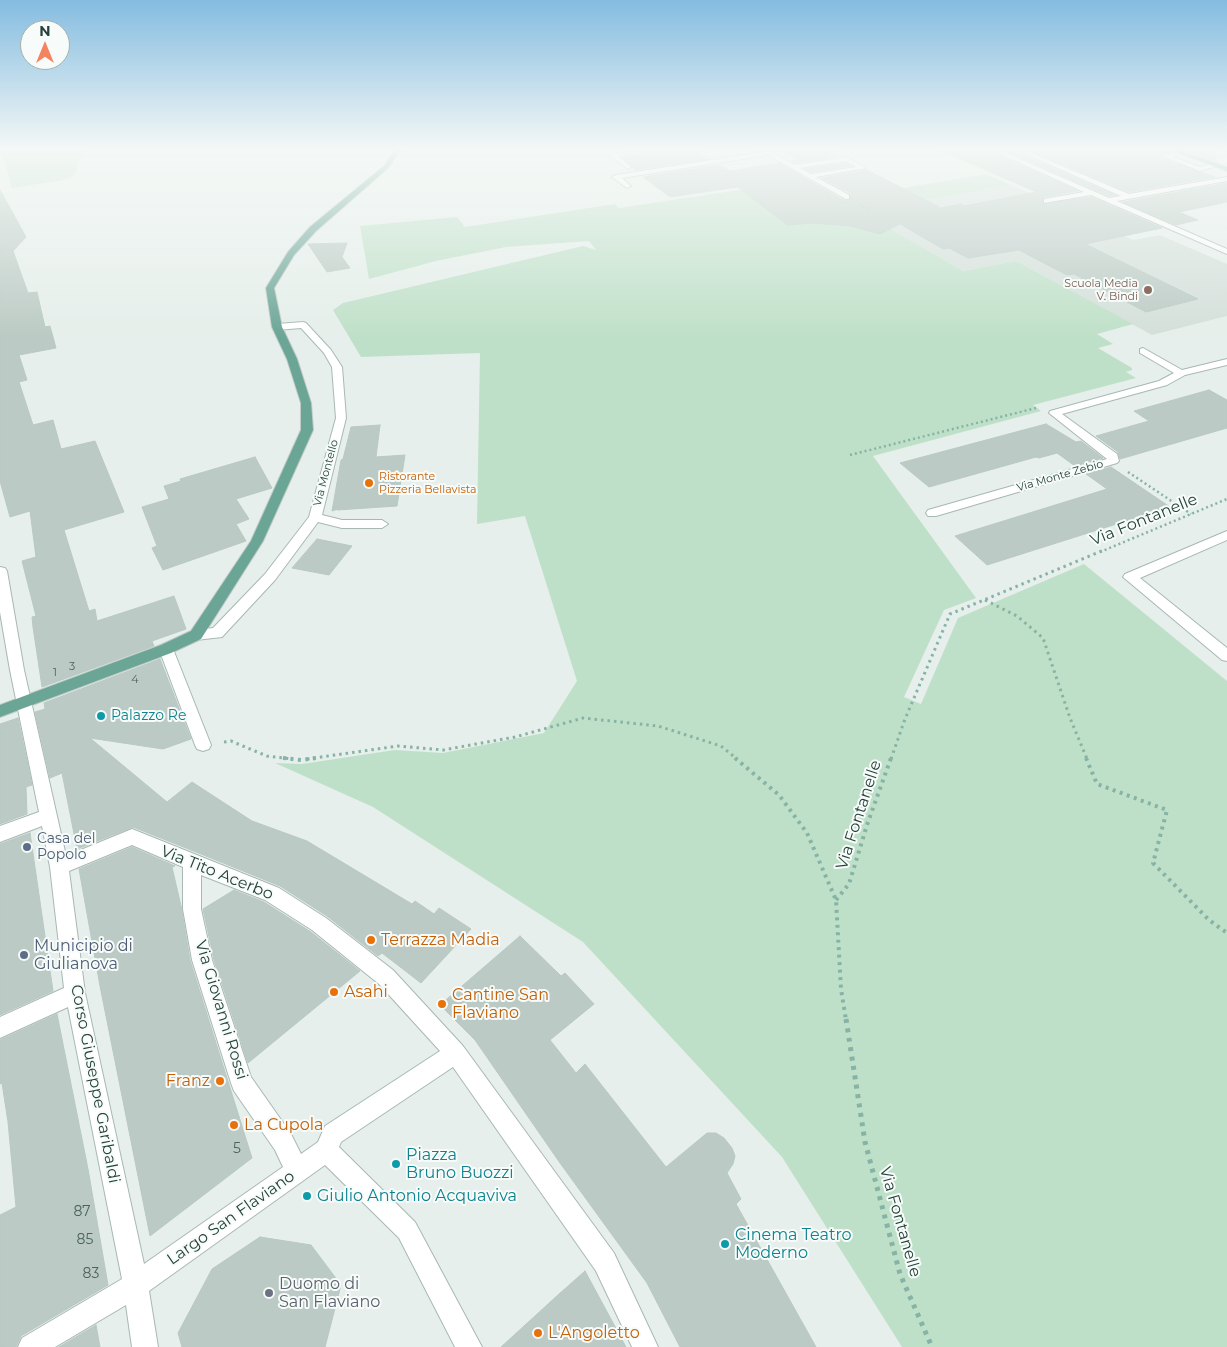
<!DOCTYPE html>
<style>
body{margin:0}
#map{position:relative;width:1227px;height:1347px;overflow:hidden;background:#e6efeb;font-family:Montserrat,sans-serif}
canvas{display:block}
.north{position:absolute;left:20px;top:20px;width:50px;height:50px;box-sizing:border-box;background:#f7fbf9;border:1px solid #a3b1ad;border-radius:50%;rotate:0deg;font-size:14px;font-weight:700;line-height:20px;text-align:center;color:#24423a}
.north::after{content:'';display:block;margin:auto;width:18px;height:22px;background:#f4845f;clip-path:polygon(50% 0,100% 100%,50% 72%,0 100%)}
</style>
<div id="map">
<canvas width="1227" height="1347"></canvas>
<div class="north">N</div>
</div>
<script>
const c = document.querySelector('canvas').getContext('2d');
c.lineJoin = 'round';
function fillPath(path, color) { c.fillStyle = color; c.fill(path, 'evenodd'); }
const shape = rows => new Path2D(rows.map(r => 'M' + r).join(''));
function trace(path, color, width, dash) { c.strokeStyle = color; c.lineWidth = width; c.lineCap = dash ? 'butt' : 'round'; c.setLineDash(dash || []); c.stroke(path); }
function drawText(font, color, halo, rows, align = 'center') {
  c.font = font + ' Montserrat,sans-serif'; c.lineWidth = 4; c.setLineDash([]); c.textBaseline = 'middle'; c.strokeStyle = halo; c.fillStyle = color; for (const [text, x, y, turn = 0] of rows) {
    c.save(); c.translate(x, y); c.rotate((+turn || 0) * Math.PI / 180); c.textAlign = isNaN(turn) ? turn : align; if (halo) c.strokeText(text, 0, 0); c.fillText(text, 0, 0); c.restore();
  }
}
const built = shape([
 [1011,185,1133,240,1160,235,1227,264,1227,316,1152,335,1016,261,963,271,860,212]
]);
const green = shape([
 [0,150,83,150,84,155,79,161,76,173,69,179,12,188],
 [986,174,1011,185,861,212,963,271,1016,261,1133,324,1097,334,1113,344,1098,348,1132,368,1132,370,1126,372,1136,378,1033,405,1041,411,873,456,976,598,944,610,904,697,921,704,958,618,1084,564,1227,681,1227,1347,902,1347,782,1157,583,942,373,807,275,763,302,764,395,750,443,753,544,733,577,681,525,516,477,524,480,353,361,357,333,310,343,303,583,246,596,250,589,241,506,247,436,261,369,279,360,226,457,217,465,227,615,204,619,208,806,180,838,199]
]);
const building = shape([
 [659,150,693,150,709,159,635,170,622,157,657,152,659,150],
 [779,150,828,150,840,156,794,163,792,161,799,160,779,150],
 [940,150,990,150,991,152,1078,191,1044,197,1043,204,1091,197,1162,228,1085,244,1198,299,1146,312,1074,274,1067,275,1019,250,968,258,949,248,943,249,900,224,880,234,851,226,813,223,787,225,738,187,670,197,643,177,719,165,730,171,779,163,845,201,849,201,851,199,850,193,822,178,867,170,941,208,961,204,964,206,1036,192,940,150],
 [1003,150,1015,150,1016,152,1115,195,1109,196,1003,150],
 [1028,150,1168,150,1170,152,1162,154,1161,158,1215,177,1129,192,1028,150],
 [1182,150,1215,150,1216,161,1182,150],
 [846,163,851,166,811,172,806,169,846,163],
 [1227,183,1227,202,1179,212,1198,220,1176,225,1123,202,1227,183],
 [0,190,26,237,13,251,28,293,37,292,45,327,50,326,56,348,19,355,27,380,19,382,33,425,53,420,61,449,95,441,124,512,64,530,89,611,95,609,97,621,174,596,186,629,152,641,154,646,42,687,33,627,32,617,36,616,22,561,36,557,30,511,10,517,0,481,0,190],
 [347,243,342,257,350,268,327,272,308,244,347,243],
 [1209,390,1227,400,1227,428,1120,459,1118,452,1096,436,1149,421,1134,411,1209,390],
 [1046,424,1076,442,1081,441,1103,458,1075,466,1057,453,1039,458,1036,457,929,487,900,463,1046,424],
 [380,425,376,457,405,455,397,506,337,510,338,509,332,511,341,460,343,459,351,427,380,425],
 [255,457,272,488,236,499,249,519,236,524,246,541,163,570,152,548,157,546,142,507,169,499,164,486,181,481,180,479,255,457],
 [1111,467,1170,507,987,565,955,536,1107,489,1086,474,1111,467],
 [317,539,352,546,329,575,292,568,317,539],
 [160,659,191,739,163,749,90,738,167,802,192,782,252,821,307,841,412,904,415,901,434,914,439,908,471,929,421,983,382,953,378,956,327,916,280,886,201,854,133,827,77,849,62,773,50,778,35,712,45,709,44,703,160,659],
 [18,718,32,785,26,787,27,814,0,824,0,724,18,718],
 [30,833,53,991,0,1015,0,844,30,833],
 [132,847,175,866,172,867,181,906,190,960,252,1158,150,1236,100,986,79,869,132,847],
 [234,890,264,902,311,932,360,971,248,1063,214,960,203,909,234,890],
 [520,936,561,976,565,973,594,1004,550,1040,576,1073,585,1064,666,1167,707,1133,716,1133,724,1138,732,1148,735,1156,733,1164,727,1173,741,1199,736,1204,816,1347,680,1347,647,1283,560,1163,475,1040,440,1005,520,936],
 [57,1014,88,1169,108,1285,21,1336,16,1347,0,1347,0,1215,16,1207,8,1122,2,1083,0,1084,0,1040,57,1014],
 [260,1237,311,1245,341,1285,325,1347,182,1347,178,1333,212,1269,260,1237],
 [585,1271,626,1347,501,1347,559,1294,585,1271],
 [96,1325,100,1347,59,1347,96,1325]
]);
const pathFar4 = shape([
 [860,205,869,210]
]);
const pathFar3 = shape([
 [850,455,1036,408],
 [1128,472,1191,514],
 [1100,552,1227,499]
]);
const pathFar2 = shape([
 [985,600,1017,616,1043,638,1070,718,1087,759],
 [224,742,231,741,267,756,293,759],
 [307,759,398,746,443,750,515,737,583,718,658,726,721,746,737,759],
 [891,759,905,719,950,614,1104,550]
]);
const pathFar1 = shape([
 [283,758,301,760,316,758],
 [735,758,779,795,807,833,836,900,841,989,846,1020],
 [1086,758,1097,784,1167,810,1153,863,1209,920,1227,933],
 [836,900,849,884,867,825,891,758]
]);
const path = shape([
 [846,1019,865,1142,900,1274,932,1347]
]);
const minor = shape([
 [641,150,657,150,618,156,630,166,631,167,628,169,609,155,641,150],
 [760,150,773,152,794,165,847,157,866,168,816,177,849,195,849,199,846,199,768,155,622,178,631,186,627,188,612,177,616,175,762,152,760,150],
 [846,161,856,167,811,174,800,168,846,161],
 [992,150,999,150,1109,198,1121,196,1017,150,1024,150,1129,194,1227,177,1227,181,1117,201,1227,249,1227,254,1091,195,1044,203,1044,199,1084,192,992,150],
 [1181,151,1183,152,1183,154,1173,157,1200,167,1217,163,1220,165,1200,171,1162,156,1181,151],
 [303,322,306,323,331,350,342,367,346,418,322,515,342,520,382,520,388,524,382,528,342,528,318,522,275,580,222,637,196,640,191,639,189,635,191,631,213,628,265,574,309,517,336,418,332,367,324,353,301,328,277,330,272,327,277,324,303,322],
 [1143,348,1182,370,1227,359,1227,365,1185,375,1167,385,1062,414,1117,454,1119,461,1117,463,936,516,928,516,926,513,928,510,1107,459,1049,413,1050,411,1159,381,1174,373,1140,353,1140,349,1143,348],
 [1227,531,1227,540,1140,578,1227,648,1227,661,1222,660,1123,577,1125,574,1227,531],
 [0,567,5,568,7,571,24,670,66,856,132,829,279,888,326,918,393,970,463,1046,614,1253,658,1347,632,1347,596,1271,453,1067,341,1142,339,1147,415,1222,482,1347,455,1347,399,1238,325,1165,149,1291,158,1347,132,1347,126,1305,55,1347,18,1347,22,1338,122,1279,68,1007,0,1038,0,1017,64,988,50,867,42,826,0,842,0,826,39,812,10,670,0,612,0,567],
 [132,845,183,867,183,909,192,960,231,1083,234,1091,275,1150,283,1167,144,1264,85,993,69,871,132,845],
 [201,875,265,900,312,930,379,984,440,1051,325,1126,318,1142,301,1154,291,1134,251,1077,212,960,201,909,201,875],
 [166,644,171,645,173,649,211,745,209,749,203,751,197,749,195,745,159,649,161,645,166,644]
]);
const major = shape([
 [395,150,401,150,388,168,316,231,294,255,274,288,282,327,297,359,311,403,313,430,263,541,201,639,171,653,0,717,0,705,161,645,191,631,251,541,301,430,301,403,287,359,272,327,266,288,288,252,310,227,384,166,395,150],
 [1170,150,1178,150,1227,167,1227,171,1170,150]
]);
const markers = [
 [1148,290,5,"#8d6e63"],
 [369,483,5,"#e8710a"],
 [101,716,5,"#0f9aa8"],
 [27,847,5,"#5c6f8a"],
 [371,940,5,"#e8710a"],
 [24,955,5,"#5c6f8a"],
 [334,992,5,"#e8710a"],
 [442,1004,5,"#e8710a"],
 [220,1081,5,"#e8710a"],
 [234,1125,5,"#e8710a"],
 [396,1164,5,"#0f9aa8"],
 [307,1196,5,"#0f9aa8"],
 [725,1244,5,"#0f9aa8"],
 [269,1293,5,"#6b7280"],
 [538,1333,5,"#e8710a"]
];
const farEducationnames = [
 ["Scuola Media",1138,284],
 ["V. Bindi",1138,297]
];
const farStreetnames = [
 ["Via Montello",326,473,-75],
 ["Via Monte Zebio",1060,476,-16]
];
const farFoodnames = [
 ["Ristorante",379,477],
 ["Pizzeria Bellavista",379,490]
];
const numberNames = [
 ["3",72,667],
 ["1",55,673],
 ["4",135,680]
];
const cultureNames = [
 ["Palazzo Re",111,716]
];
const serviceNames = [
 ["Casa del",37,839],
 ["Popolo",37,855]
];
const nearNumbernames = [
 ["5",237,1149],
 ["87",82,1212],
 ["85",85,1240],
 ["83",91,1274]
];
const nearStreetnames = [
 ["Via Fontanelle",1144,520,-22],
 ["Via Fontanelle",859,815,-72],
 ["Via Tito Acerbo",217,873,22],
 ["Via Giovanni Rossi",221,1010,73],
 ["Corso Giuseppe Garibaldi",95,1084,79],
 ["Largo San Flaviano",231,1218,-35],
 ["Via Fontanelle",900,1222,74]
];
const nearFoodnames = [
 ["Terrazza Madia",381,940],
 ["Asahi",344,992],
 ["Cantine San",452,995],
 ["Flaviano",452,1013],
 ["Franz",210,1081,"right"],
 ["La Cupola",244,1125],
 ["L'Angoletto",548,1333]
];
const nearServicenames = [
 ["Municipio di",34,946],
 ["Giulianova",34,964]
];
const nearCulturenames = [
 ["Piazza",406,1155],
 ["Bruno Buozzi",406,1173],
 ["Giulio Antonio Acquaviva",317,1196],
 ["Cinema Teatro",735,1235],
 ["Moderno",735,1253]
];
const nearWorshipnames = [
 ["Duomo di",279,1284],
 ["San Flaviano",279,1302]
];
fillPath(built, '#d4dfda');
fillPath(green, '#bfe0c8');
fillPath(building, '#bbcac4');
trace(building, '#b8c9c2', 1);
trace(minor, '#a8b8b2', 2);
trace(major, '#c2cac8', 2);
trace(pathFar4, '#86b3a5', 1, [1, 2]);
trace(pathFar3, '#86b3a5', 2.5, [2, 3]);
trace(pathFar2, '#86b3a5', 3, [2.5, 4]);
trace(pathFar1, '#86b3a5', 4, [3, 4.5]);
trace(path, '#86b3a5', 5, [4, 5.5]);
fillPath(minor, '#fff');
fillPath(major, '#6aa596');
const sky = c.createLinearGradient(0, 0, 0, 338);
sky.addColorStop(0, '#84bce0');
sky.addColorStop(0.44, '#f4f8f6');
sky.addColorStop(1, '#f4f8f600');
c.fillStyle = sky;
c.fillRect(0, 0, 1227, 338);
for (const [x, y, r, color] of markers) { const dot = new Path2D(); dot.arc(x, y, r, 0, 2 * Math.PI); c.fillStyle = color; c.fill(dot); trace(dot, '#f7fbf9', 2); }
drawText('11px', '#785e54', '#f7fbf9', farEducationnames, 'right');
drawText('11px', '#24423a', '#f7fbf9', farStreetnames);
drawText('11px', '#c56008', '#f7fbf9', farFoodnames, 'left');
drawText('11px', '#4a645c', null, numberNames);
drawText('14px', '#0d838f', '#f7fbf9', cultureNames, 'left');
drawText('14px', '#4e5e75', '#f7fbf9', serviceNames, 'left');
drawText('14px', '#4a645c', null, nearNumbernames);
drawText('16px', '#24423a', '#f7fbf9', nearStreetnames);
drawText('16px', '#c56008', '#f7fbf9', nearFoodnames, 'left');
drawText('16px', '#4e5e75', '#f7fbf9', nearServicenames, 'left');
drawText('16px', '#0d838f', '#f7fbf9', nearCulturenames, 'left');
drawText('16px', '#5b616d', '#f7fbf9', nearWorshipnames, 'left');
</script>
